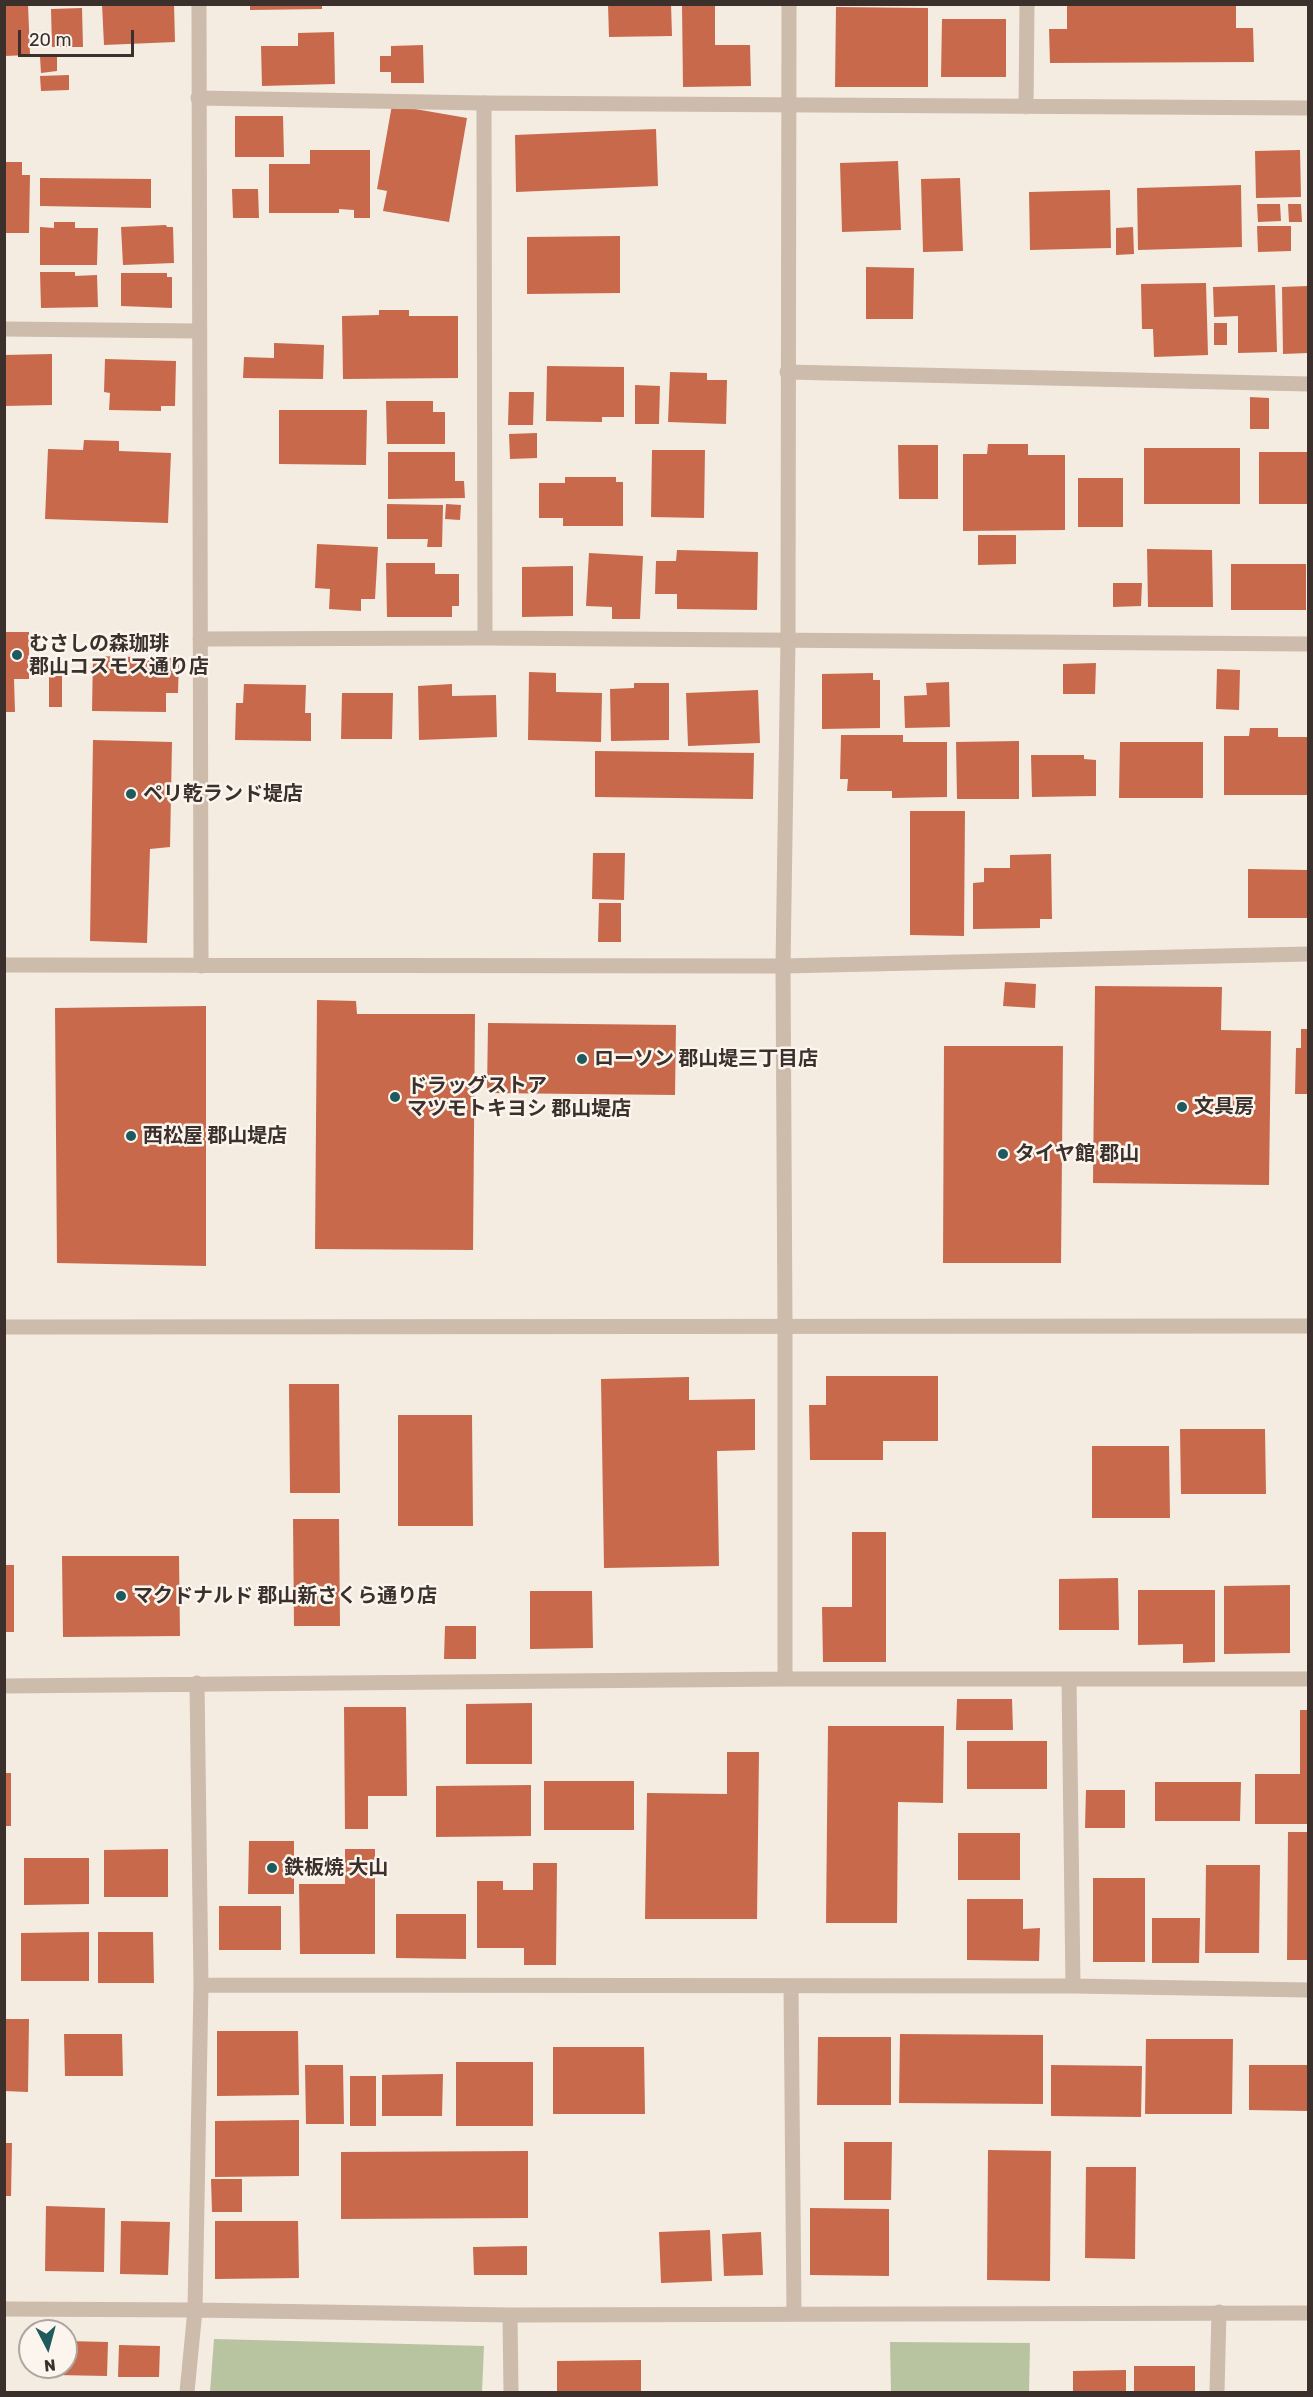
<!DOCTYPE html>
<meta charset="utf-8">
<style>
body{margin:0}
#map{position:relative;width:1313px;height:2397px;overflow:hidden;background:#f4ebe1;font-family:Rubik,sans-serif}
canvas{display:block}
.frame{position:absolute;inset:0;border:6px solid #3b302b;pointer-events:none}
.north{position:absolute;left:18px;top:2319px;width:60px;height:60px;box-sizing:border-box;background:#fbf5ee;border:2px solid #aea6a0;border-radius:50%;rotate:174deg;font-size:16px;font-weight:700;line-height:24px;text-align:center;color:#3b302b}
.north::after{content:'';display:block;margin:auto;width:21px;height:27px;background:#1f5a5e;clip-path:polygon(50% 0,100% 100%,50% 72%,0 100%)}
.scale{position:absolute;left:18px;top:30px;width:116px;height:27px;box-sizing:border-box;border:3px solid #3b302b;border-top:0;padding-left:8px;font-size:18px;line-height:21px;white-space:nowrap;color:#3b302b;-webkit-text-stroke:4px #fbf5ee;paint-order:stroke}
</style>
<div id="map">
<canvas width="1313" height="2397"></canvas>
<div class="frame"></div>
<div class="north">N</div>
<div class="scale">20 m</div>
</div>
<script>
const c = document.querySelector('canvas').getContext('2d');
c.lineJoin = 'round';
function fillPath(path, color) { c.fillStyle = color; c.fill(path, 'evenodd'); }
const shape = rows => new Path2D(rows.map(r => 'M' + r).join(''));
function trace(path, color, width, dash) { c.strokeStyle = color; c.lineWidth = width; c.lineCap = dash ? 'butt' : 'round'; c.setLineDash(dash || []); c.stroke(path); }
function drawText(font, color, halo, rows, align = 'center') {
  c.font = font + ' Rubik,"Noto Sans JP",sans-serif'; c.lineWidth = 5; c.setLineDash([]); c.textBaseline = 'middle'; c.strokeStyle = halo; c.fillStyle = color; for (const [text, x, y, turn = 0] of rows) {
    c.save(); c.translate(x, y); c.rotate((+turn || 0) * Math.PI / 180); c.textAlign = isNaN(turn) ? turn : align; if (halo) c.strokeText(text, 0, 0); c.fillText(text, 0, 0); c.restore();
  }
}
const green = shape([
 [214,2339,484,2346,482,2392,210,2392],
 [890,2342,1030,2343,1029,2392,891,2392]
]);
const building = shape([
 [28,4,30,55,4,56,4,5],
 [102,4,174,4,175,42,104,45],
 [250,4,322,4,322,9,250,10],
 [608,4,671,4,672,36,609,37],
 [682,4,715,4,715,45,750,45,751,86,683,87],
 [1067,4,1236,4,1236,28,1253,28,1254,62,1050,63,1049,29,1067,29],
 [836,7,928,8,928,87,835,87],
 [82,8,83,47,52,47,51,9],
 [942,19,1006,19,1006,77,941,77],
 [334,32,335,84,262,86,261,46,298,46,298,33],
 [423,45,424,83,391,83,391,72,380,72,380,56,391,56,391,46],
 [40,57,57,57,57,71,41,73],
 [69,75,69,90,41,91,40,76],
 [392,105,467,118,449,222,383,211,387,191,377,189],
 [235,116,283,116,284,157,235,157],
 [656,129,658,186,516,192,515,135],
 [310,150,370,150,370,218,354,218,354,210,339,209,339,213,269,213,269,164,310,164],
 [1300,150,1301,197,1256,198,1255,151],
 [898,161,901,230,842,232,840,163],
 [4,162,22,162,22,175,30,175,29,233,4,233],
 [40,178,151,179,151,208,40,206],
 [960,178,963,251,923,252,921,179],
 [1241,185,1242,247,1138,250,1137,188],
 [232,189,258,189,259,218,233,218],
 [1110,190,1111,248,1030,250,1029,192],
 [1257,204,1280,204,1281,221,1258,222],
 [1288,204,1301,204,1302,222,1289,222],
 [54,222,75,222,75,228,98,228,97,265,40,265,40,227,54,228],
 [166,225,167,227,173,227,174,263,123,265,121,227],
 [1257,226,1291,226,1291,251,1258,252],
 [1133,227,1134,254,1116,255,1116,228],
 [620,236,620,293,527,294,527,237],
 [866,267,914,268,913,319,866,319],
 [40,272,75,272,75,276,97,275,98,307,41,308],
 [121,273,167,273,167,277,172,277,172,308,121,306],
 [1206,283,1208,355,1154,357,1153,329,1142,329,1141,284],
 [1275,285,1277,352,1238,353,1238,316,1214,317,1213,287],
 [1308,286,1308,353,1283,354,1282,287],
 [379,310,409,310,409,316,458,316,458,378,343,379,342,316,379,315],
 [1214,323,1227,323,1227,345,1214,345],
 [274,343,324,345,323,379,243,378,244,357,274,358],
 [52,354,52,405,4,406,4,355],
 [105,359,176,361,175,406,161,406,161,411,109,410,110,393,104,392],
 [547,366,624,367,624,417,602,417,602,422,546,421],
 [670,372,707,373,707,380,727,380,726,424,668,422],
 [635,385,660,386,659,424,635,424],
 [509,392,534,392,533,425,508,425],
 [1250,397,1269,398,1269,429,1250,429],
 [386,401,433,401,433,412,445,412,445,444,387,444],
 [279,410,367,410,366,465,279,464],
 [537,433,537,458,510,459,509,434],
 [84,440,119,441,119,451,171,453,168,523,45,519,48,449,83,450],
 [988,444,1028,444,1028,455,1065,455,1065,530,963,531,963,454,987,454],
 [898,445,938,445,938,499,899,499],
 [1144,448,1240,448,1240,504,1144,504],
 [652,450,705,450,704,518,651,517],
 [388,452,455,452,455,481,464,481,465,498,388,499],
 [1259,452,1308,452,1308,504,1259,504],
 [565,477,616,477,616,482,623,482,623,526,563,526,563,518,539,518,539,483,565,483],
 [1078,478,1123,478,1123,527,1078,527],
 [387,504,443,505,442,547,427,547,428,539,387,539],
 [446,504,461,505,460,520,445,519],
 [978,535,1016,535,1016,564,978,565],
 [317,544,378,547,375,599,361,599,361,611,329,609,330,589,315,588],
 [1147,549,1212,550,1213,607,1148,607],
 [677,550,758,552,757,610,677,609,677,594,655,594,656,561,676,561],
 [589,553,643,556,640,619,612,619,612,607,586,606],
 [386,563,435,563,435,574,459,574,459,606,452,606,452,617,387,617],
 [1231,564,1306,564,1306,610,1231,610],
 [573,566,573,616,522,617,522,567],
 [1113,583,1142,583,1141,606,1113,607],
 [4,632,29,632,29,679,14,679,15,712,4,712],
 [93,656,179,658,178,693,166,693,166,712,92,711],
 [1096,663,1095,694,1063,694,1063,664],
 [1217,669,1240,670,1239,710,1216,709],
 [529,672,556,673,556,692,602,693,601,742,528,740],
 [873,673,873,680,880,680,880,728,822,729,822,674],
 [49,676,62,676,62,707,49,707],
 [949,682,950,727,905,728,904,696,927,695,926,683],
 [634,683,669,683,669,740,611,741,610,689,634,688],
 [244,684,306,685,305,713,311,713,311,741,235,740,236,703,243,703],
 [452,684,452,696,496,695,497,737,419,740,418,686],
 [758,690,760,743,688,746,686,693],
 [342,693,393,693,392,739,341,739],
 [1250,728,1278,728,1278,737,1308,737,1308,795,1224,795,1224,736,1249,736],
 [841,735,903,735,903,742,947,742,947,797,892,798,892,791,847,791,848,779,840,779],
 [93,740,172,742,170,847,150,849,147,943,90,941],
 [1019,741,1019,799,957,799,956,742],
 [1120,742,1203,742,1203,798,1119,798],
 [595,751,754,753,753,799,595,797],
 [1031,755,1084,755,1084,759,1096,760,1096,796,1032,797],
 [910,811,965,811,964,936,910,935],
 [593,853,625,853,624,900,592,899],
 [1051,854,1052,919,1040,919,1040,928,973,929,973,883,984,882,984,868,1010,868,1010,855],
 [1248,869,1308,870,1308,918,1248,918],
 [599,903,621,903,621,942,598,942],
 [1005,982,1036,984,1035,1008,1003,1006],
 [1095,986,1222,987,1221,1030,1271,1031,1269,1185,1093,1183],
 [317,1000,356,1001,357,1014,475,1014,473,1250,315,1249],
 [206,1006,206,1266,57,1263,55,1008],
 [488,1023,676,1025,675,1095,487,1093],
 [1301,1029,1308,1029,1308,1094,1295,1094,1296,1048,1301,1048],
 [944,1046,1063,1046,1061,1263,943,1263],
 [826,1376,938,1376,938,1441,883,1441,883,1460,810,1460,809,1405,826,1405],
 [689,1377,689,1400,755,1399,755,1450,717,1451,719,1566,604,1568,601,1379],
 [289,1384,339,1384,340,1493,290,1493],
 [398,1415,472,1415,473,1526,398,1526],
 [1180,1429,1265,1429,1266,1494,1181,1494],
 [1092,1446,1169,1446,1170,1518,1092,1518],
 [293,1519,339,1519,340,1626,294,1626],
 [852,1532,886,1532,886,1662,823,1662,822,1607,852,1607],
 [62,1556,179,1556,180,1636,63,1637],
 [4,1565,14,1565,14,1632,4,1632],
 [1118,1578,1119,1630,1059,1630,1059,1579],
 [1290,1585,1290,1653,1224,1654,1224,1586],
 [1138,1590,1215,1590,1215,1662,1183,1663,1183,1644,1138,1645],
 [530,1591,592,1591,593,1648,530,1649],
 [445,1626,476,1626,476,1659,444,1659],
 [957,1699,1012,1699,1013,1730,956,1730],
 [532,1703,532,1764,466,1764,466,1704],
 [344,1707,406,1707,407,1796,368,1796,368,1829,345,1829],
 [1300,1710,1308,1710,1308,1824,1255,1824,1255,1774,1300,1774],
 [828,1726,944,1726,943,1803,898,1802,897,1923,826,1923],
 [967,1741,1047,1741,1047,1789,967,1789],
 [727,1752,759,1752,757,1919,645,1919,647,1793,727,1794],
 [4,1773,11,1773,11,1826,4,1826],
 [544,1781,634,1781,634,1830,544,1830],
 [1155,1782,1241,1782,1240,1821,1155,1821],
 [531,1785,531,1836,436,1837,436,1786],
 [1086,1790,1125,1790,1125,1828,1085,1828],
 [1288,1832,1308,1832,1308,1960,1287,1960],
 [958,1833,1020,1833,1020,1880,958,1880],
 [249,1841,294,1841,294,1894,248,1894],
 [168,1849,168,1897,104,1897,104,1850],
 [345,1849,375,1849,375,1954,300,1954,299,1884,345,1884],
 [24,1858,89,1858,89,1904,24,1905],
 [533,1863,557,1863,556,1965,524,1965,524,1948,477,1948,477,1881,503,1881,503,1890,533,1890],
 [1206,1865,1260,1865,1259,1953,1205,1953],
 [1093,1878,1145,1878,1145,1962,1093,1962],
 [967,1899,1023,1899,1023,1929,1040,1928,1039,1961,967,1960],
 [219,1906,281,1906,281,1950,219,1950],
 [396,1914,466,1914,466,1959,396,1958],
 [1152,1918,1200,1918,1199,1963,1152,1963],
 [89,1932,89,1981,21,1981,21,1933],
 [98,1932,153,1932,154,1983,98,1983],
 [4,2019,29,2019,28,2092,4,2091],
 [217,2031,298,2031,299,2095,217,2096],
 [64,2034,122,2034,123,2076,65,2076],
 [900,2034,1043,2035,1043,2104,899,2103],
 [818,2037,891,2037,891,2105,817,2105],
 [1146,2039,1233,2039,1232,2114,1145,2114],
 [553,2047,644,2047,645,2114,553,2114],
 [456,2062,533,2062,533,2126,456,2126],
 [305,2065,343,2065,344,2124,306,2124],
 [1051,2065,1142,2066,1141,2117,1051,2116],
 [1249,2065,1308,2065,1308,2111,1249,2110],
 [443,2074,442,2116,382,2116,382,2075],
 [350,2076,376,2076,376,2126,350,2126],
 [299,2120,299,2176,215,2177,215,2121],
 [844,2142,892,2142,891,2200,844,2200],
 [4,2143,12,2143,11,2196,4,2196],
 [988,2150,1051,2151,1050,2281,987,2280],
 [528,2151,528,2218,341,2219,341,2152],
 [1086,2167,1136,2167,1135,2259,1085,2258],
 [211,2179,242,2179,242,2212,212,2212],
 [46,2206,105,2208,104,2272,45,2271],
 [810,2208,889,2209,889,2276,810,2275],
 [121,2221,170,2222,168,2275,120,2274],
 [215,2221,298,2221,299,2278,215,2279],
 [710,2230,712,2281,661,2283,659,2232],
 [761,2232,763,2275,724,2276,722,2234],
 [527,2246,527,2275,474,2275,473,2247],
 [66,2341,108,2342,107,2376,56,2375,57,2367,66,2367],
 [119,2345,160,2346,159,2377,118,2377],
 [641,2360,641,2392,557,2392,557,2361],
 [1134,2366,1195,2366,1195,2392,1134,2392],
 [1126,2370,1126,2392,1073,2392,1073,2371]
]);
const service = shape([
 [198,98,484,103]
]);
const minor = shape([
 [199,4,201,966],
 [1026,107,1027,4],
 [4,329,198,331],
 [787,372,1308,384],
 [485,638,484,103,1308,108],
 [200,639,485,638,1308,644],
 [4,965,783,966,1308,954],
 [785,1326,785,1679],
 [1069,1680,1073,1986],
 [4,1686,785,1679,1308,1679],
 [201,1985,1073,1986,1308,1990],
 [791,1986,794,2314],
 [4,2309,195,2310,510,2315,1308,2313],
 [510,2315,511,2392],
 [187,2392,195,2310,201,1985,197,1683],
 [1217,2392,1219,2312]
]);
const tertiary = shape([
 [785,1326,783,966,788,640,789,4],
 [4,1327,1308,1326]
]);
const markers = [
 [17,655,6,"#1f5a5e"],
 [131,794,6,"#1f5a5e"],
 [582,1059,6,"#1f5a5e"],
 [395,1097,6,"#1f5a5e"],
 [1182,1107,6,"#1f5a5e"],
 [131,1136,6,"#1f5a5e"],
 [1003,1154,6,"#1f5a5e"],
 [121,1596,6,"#1f5a5e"],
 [272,1868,6,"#1f5a5e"]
];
const poiNames = [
 ["むさしの森珈琲",29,644],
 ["郡山コスモス通り店",29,667],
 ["ペリ乾ランド堤店",143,794],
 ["ローソン 郡山堤三丁目店",594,1059],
 ["ドラッグストア",407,1086],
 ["マツモトキヨシ 郡山堤店",407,1109],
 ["文具房",1194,1107],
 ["西松屋 郡山堤店",143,1136],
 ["タイヤ館 郡山",1015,1154],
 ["マクドナルド 郡山新さくら通り店",133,1596],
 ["鉄板焼 大山",284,1868]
];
fillPath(green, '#b8c4a0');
fillPath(building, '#c8694b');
trace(service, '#cdbbac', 15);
trace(minor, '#cdbbac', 15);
trace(tertiary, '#cdbbac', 15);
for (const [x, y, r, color] of markers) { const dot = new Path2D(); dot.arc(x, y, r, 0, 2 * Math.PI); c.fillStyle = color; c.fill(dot); trace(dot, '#fbf5ee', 2); }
drawText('bold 20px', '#3b302b', '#fbf5ee', poiNames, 'left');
</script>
